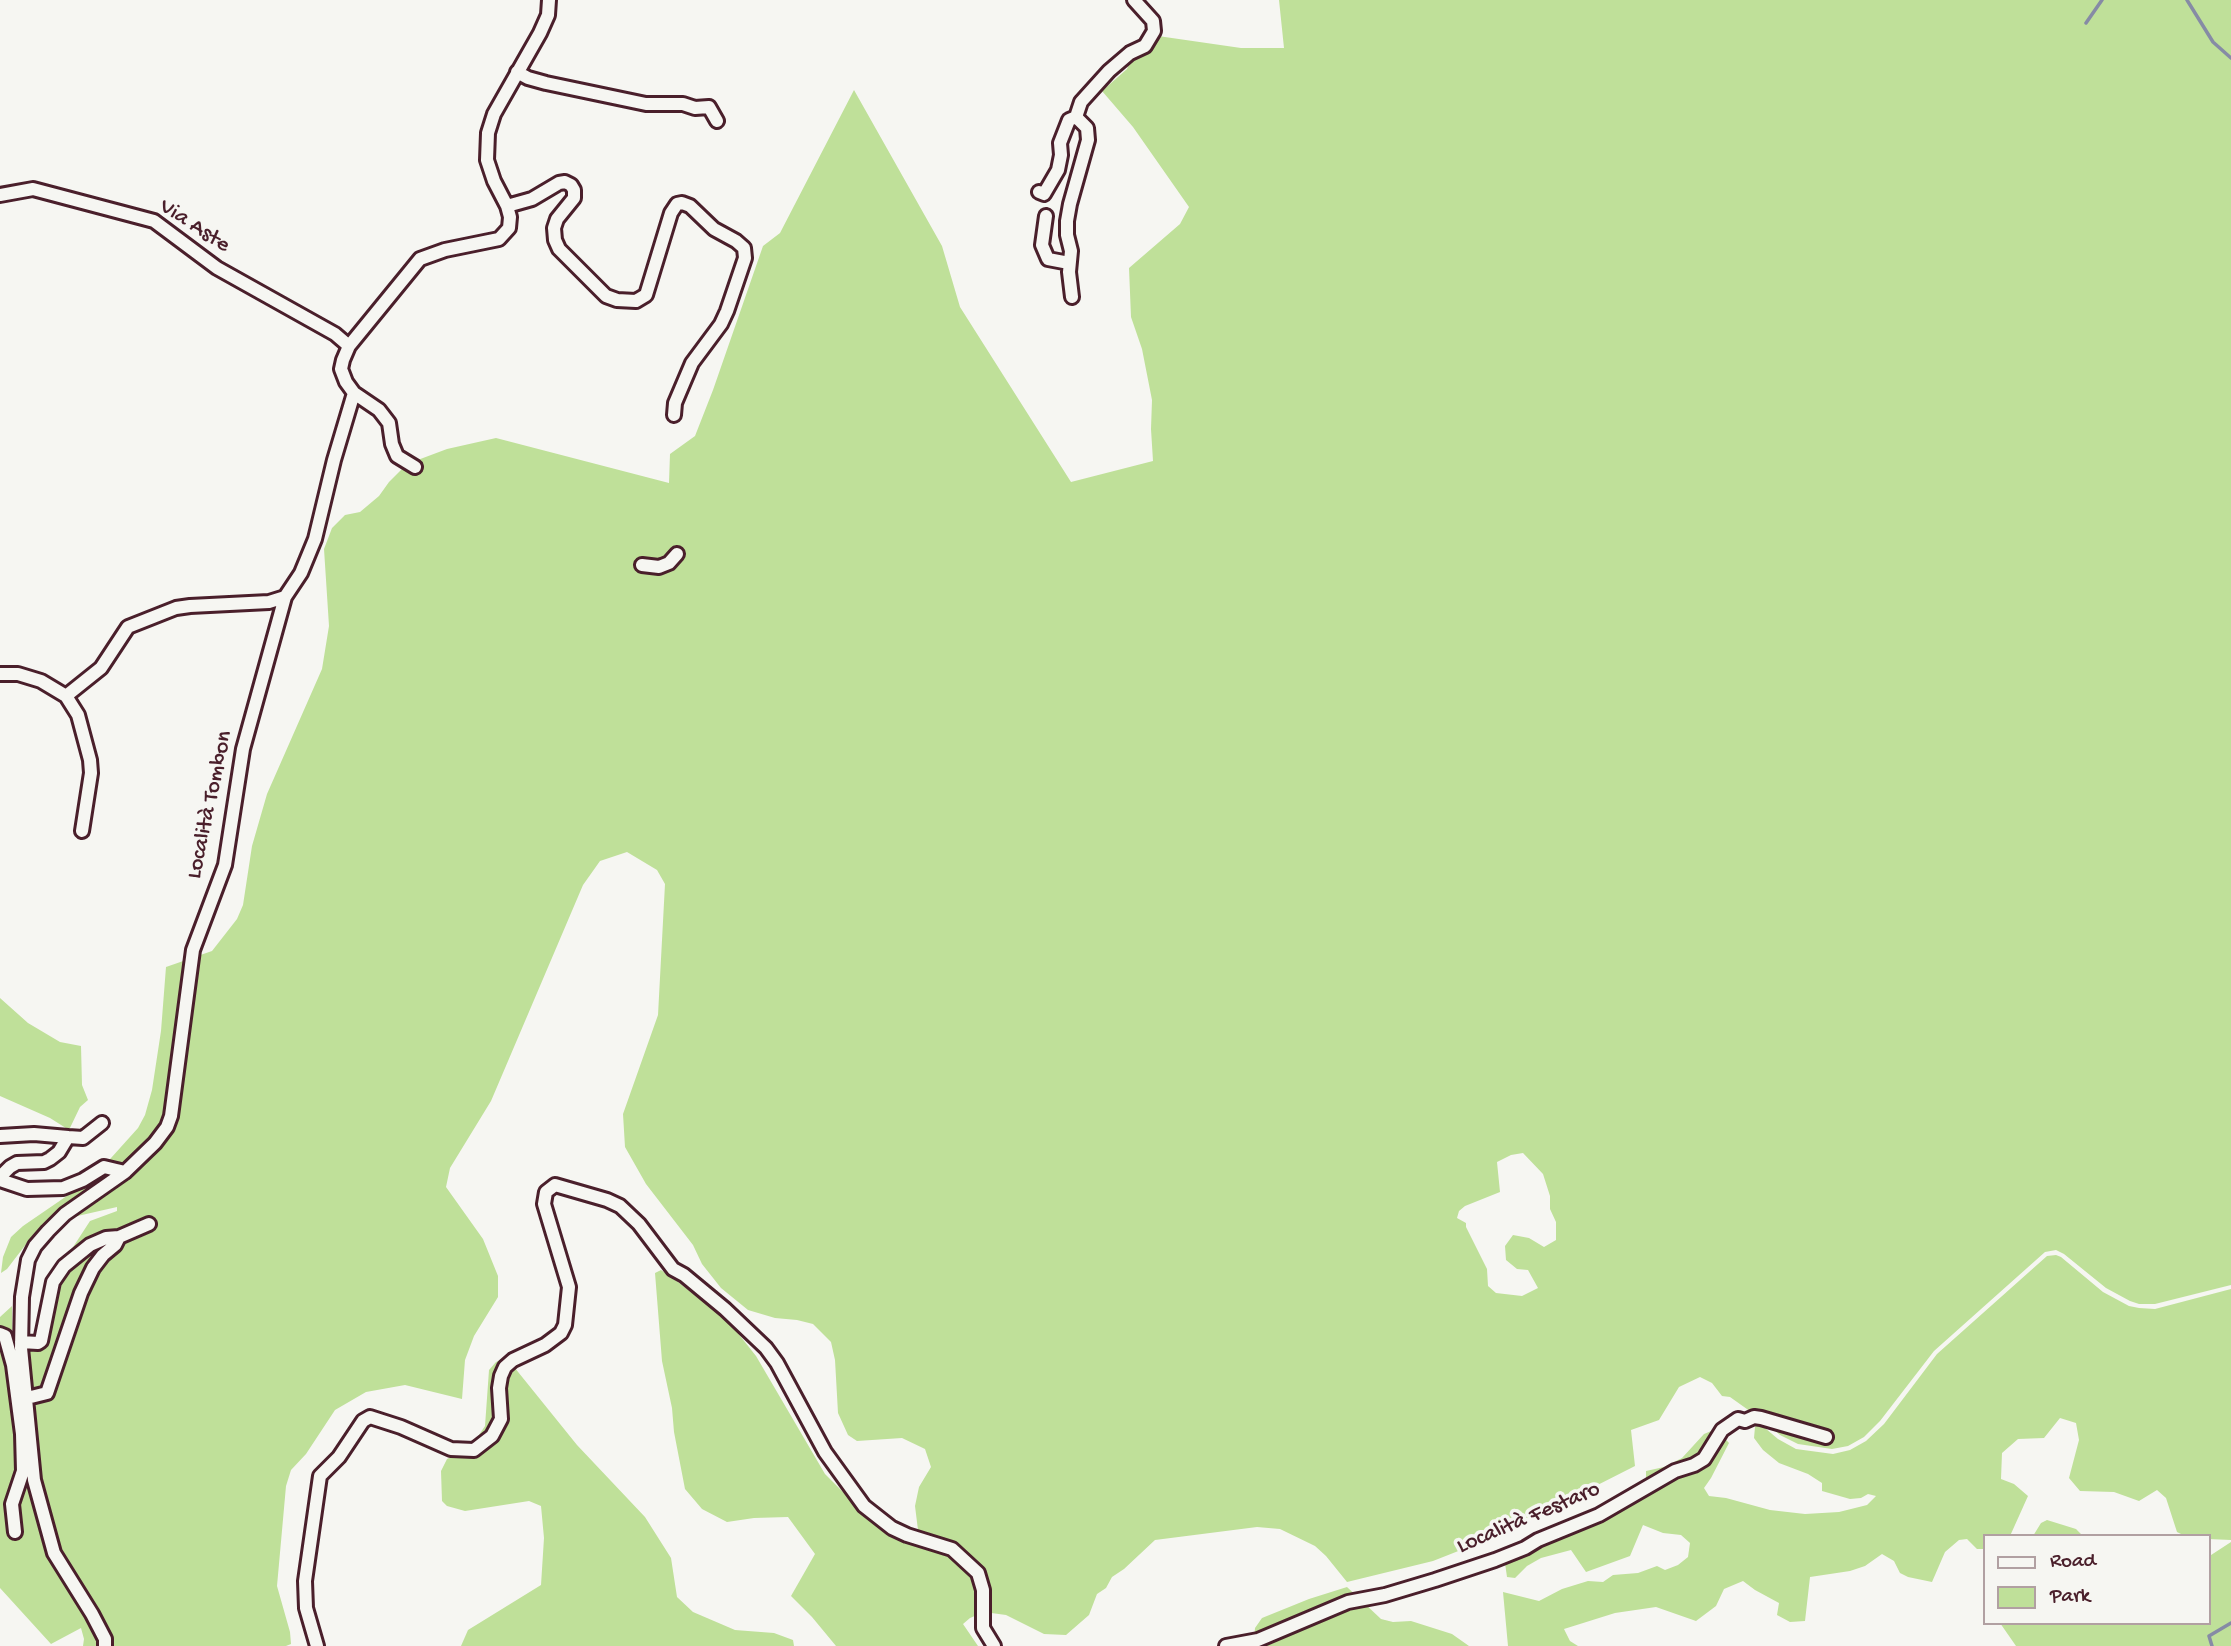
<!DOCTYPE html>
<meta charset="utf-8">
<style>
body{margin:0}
#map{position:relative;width:2231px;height:1646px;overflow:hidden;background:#f6f6f2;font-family:"Gochi Hand",sans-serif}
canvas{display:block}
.legend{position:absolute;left:1983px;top:1534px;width:228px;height:91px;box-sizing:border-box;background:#f6f6f2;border:2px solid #b1a0a2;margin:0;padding:9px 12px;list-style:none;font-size:21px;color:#4a1f2b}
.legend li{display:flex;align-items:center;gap:14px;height:35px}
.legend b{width:35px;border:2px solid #b1a0a2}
</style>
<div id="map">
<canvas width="2231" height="1646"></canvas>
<ul class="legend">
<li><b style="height:9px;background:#f6f6f2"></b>Road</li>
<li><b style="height:19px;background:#bfe099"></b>Park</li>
</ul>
</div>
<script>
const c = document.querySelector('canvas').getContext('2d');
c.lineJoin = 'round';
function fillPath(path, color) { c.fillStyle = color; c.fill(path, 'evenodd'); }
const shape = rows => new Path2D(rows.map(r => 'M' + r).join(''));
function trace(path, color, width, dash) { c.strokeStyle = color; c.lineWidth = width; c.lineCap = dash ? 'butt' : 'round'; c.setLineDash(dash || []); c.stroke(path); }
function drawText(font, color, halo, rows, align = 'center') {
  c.font = font + ' "Gochi Hand",sans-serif'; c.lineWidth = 7; c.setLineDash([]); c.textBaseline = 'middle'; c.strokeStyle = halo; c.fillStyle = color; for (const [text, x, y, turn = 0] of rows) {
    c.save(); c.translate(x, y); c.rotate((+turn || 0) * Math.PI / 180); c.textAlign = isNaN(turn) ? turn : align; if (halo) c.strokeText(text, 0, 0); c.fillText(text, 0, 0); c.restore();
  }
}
const green = shape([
 [1279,0,2231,0,2231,1285,2155,1304,2139,1304,2130,1301,2106,1288,2064,1254,2056,1250,2045,1252,1934,1351,1880,1421,1864,1437,1848,1446,1832,1449,1798,1444,1780,1435,1761,1419,1730,1397,1722,1396,1712,1383,1700,1377,1679,1387,1659,1420,1631,1430,1635,1466,1499,1535,1433,1561,1347,1582,1326,1556,1315,1546,1280,1529,1257,1527,1155,1540,1124,1569,1112,1577,1106,1588,1097,1594,1089,1615,1066,1635,1044,1634,1006,1615,984,1612,970,1618,963,1624,978,1646,836,1646,812,1617,791,1596,815,1554,788,1517,754,1518,727,1522,702,1509,685,1489,674,1432,672,1408,662,1361,655,1273,661,1270,678,1282,714,1310,737,1332,756,1356,825,1474,846,1495,874,1518,924,1536,918,1530,915,1506,919,1487,931,1467,925,1449,902,1438,857,1441,848,1435,838,1413,835,1360,831,1342,813,1324,797,1320,775,1318,748,1310,721,1288,702,1264,693,1245,646,1184,625,1147,623,1114,658,1015,665,884,657,870,627,852,600,861,583,885,491,1101,450,1168,446,1187,483,1239,498,1276,498,1297,474,1336,465,1360,462,1399,405,1385,366,1392,335,1410,306,1454,291,1470,286,1486,277,1586,290,1632,291,1644,286,1646,83,1646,84,1639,81,1628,51,1644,0,1588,0,1317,12,1306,13,1376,19,1383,39,1316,64,1261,90,1221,117,1211,117,1207,73,1217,40,1232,30,1239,7,1269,1,1273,3,1257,11,1237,23,1226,93,1178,138,1128,145,1115,152,1090,161,1031,166,967,212,951,237,919,243,905,252,846,267,794,322,669,329,626,324,549,332,528,345,515,360,512,379,496,389,482,407,464,447,449,496,438,669,483,670,454,695,436,713,390,763,246,780,233,854,90,942,246,960,307,1071,482,1153,461,1151,429,1152,400,1142,349,1131,317,1129,268,1180,224,1189,207,1133,127,1102,91,1127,69,1134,51,1158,36,1241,48,1284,48],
 [1523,1153,1543,1174,1550,1196,1550,1209,1556,1222,1556,1240,1544,1247,1529,1238,1513,1235,1505,1246,1506,1260,1517,1269,1528,1270,1538,1288,1522,1296,1496,1293,1488,1286,1487,1269,1466,1227,1466,1223,1457,1218,1459,1211,1465,1206,1500,1192,1497,1162,1511,1155],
 [0,998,28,1023,60,1042,81,1046,82,1085,88,1100,80,1107,69,1130,50,1118,0,1096],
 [2056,1255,2061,1257,2103,1292,2129,1306,2139,1308,2155,1309,2231,1289,2231,1540,2208,1539,2208,1536,2185,1536,2177,1532,2166,1498,2157,1490,2139,1501,2114,1492,2080,1491,2069,1478,2079,1440,2076,1423,2060,1418,2044,1438,2018,1439,2002,1453,2001,1479,2014,1484,2028,1496,2010,1536,1984,1536,1984,1549,1977,1549,1967,1539,1959,1540,1945,1552,1932,1582,1908,1577,1900,1573,1894,1561,1882,1554,1865,1566,1850,1571,1810,1577,1805,1621,1790,1622,1777,1615,1779,1603,1755,1590,1743,1581,1724,1589,1716,1606,1696,1621,1656,1607,1615,1613,1564,1629,1570,1641,1578,1646,1508,1646,1503,1592,1539,1601,1562,1589,1588,1581,1603,1582,1613,1575,1638,1573,1657,1566,1665,1570,1678,1565,1688,1557,1690,1543,1681,1535,1663,1533,1643,1525,1630,1556,1586,1572,1571,1550,1541,1558,1527,1566,1515,1578,1507,1577,1505,1563,1505,1554,1577,1525,1646,1484,1646,1471,1664,1467,1682,1458,1704,1434,1716,1429,1729,1443,1711,1478,1704,1488,1709,1496,1726,1498,1770,1510,1805,1514,1839,1512,1867,1505,1876,1496,1868,1494,1861,1498,1850,1499,1822,1491,1822,1483,1808,1474,1779,1463,1763,1450,1754,1438,1755,1427,1759,1423,1778,1439,1796,1449,1833,1454,1850,1450,1866,1441,1884,1424,1937,1354,2047,1256],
 [506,1357,577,1445,645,1517,671,1558,677,1597,693,1612,735,1630,774,1633,793,1640,794,1646,461,1646,468,1630,541,1585,544,1538,541,1506,529,1501,465,1511,447,1506,442,1501,441,1471,447,1459,453,1456,464,1445,477,1438,485,1426,489,1370,496,1362],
 [2047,1520,2076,1529,2083,1536,2033,1536,2041,1523],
 [2231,1542,2231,1646,2016,1646,2000,1623,2208,1623,2208,1557],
 [1347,1587,1381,1619,1393,1622,1411,1621,1452,1634,1469,1646,1256,1646,1254,1639,1255,1628,1262,1618,1309,1599]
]);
const stream = shape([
 [2187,0,2213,42,2231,58],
 [2086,23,2102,0],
 [2212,1646,2209,1636,2231,1623]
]);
const minor = shape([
 [517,72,528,78,546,83,646,104,683,104,695,108,709,107,717,121],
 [1039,192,1044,194,1058,170,1061,155,1060,143,1069,120,1076,117,1081,102,1109,71,1130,53,1145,46,1154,31,1153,21,1134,0],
 [0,195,33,189,154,221,217,268,335,334,349,346],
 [507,206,532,199,559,183,565,182,571,185,574,190,574,198,557,219,554,228,555,240,559,249,606,296,617,300,636,301,646,295,671,213,677,204,682,203,690,206,714,229,736,241,744,248,745,258,727,311,721,324,692,363,675,403,674,415],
 [1046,216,1042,245,1048,259,1069,263],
 [1072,297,1069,272,1071,251,1067,235,1067,221,1070,204,1088,140,1087,128,1076,117],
 [354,393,379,410,389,423,392,444,397,456,415,467],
 [642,565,659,567,669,563,677,554],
 [0,674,18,674,41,681,66,696,101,668,128,627,176,608,190,606,269,602,285,597],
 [66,696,78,715,90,760,91,773,82,831],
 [0,1136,34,1134,68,1137,59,1152,50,1159,44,1162,17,1163,10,1167,0,1177],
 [68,1137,83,1138,102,1123],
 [0,1180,27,1189,63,1188,83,1180,104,1167,125,1172],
 [119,1237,149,1224],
 [0,1334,5,1336,13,1365,22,1434,23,1471,12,1504,15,1532],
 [21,1342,38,1343,41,1341,53,1282,64,1266,90,1245,106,1238,119,1237,115,1245,103,1255,93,1268,81,1293,47,1393,27,1398],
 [105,1646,105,1639,92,1614,54,1553,34,1480,21,1348,22,1297,28,1260,35,1246,48,1231,65,1214,125,1172,155,1143,167,1127,171,1116,193,950,225,865,243,749,285,597,301,573,315,539,334,460,354,393,346,382,341,369,343,360,349,346,420,259,445,250,499,239,509,228,510,217,507,206,494,181,487,160,488,133,494,114,540,33,548,15,549,0],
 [317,1646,306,1608,305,1581,320,1476,339,1457,363,1421,370,1417,401,1427,451,1449,474,1450,492,1436,501,1419,499,1388,501,1376,505,1367,513,1360,545,1345,561,1333,565,1325,569,1287,544,1204,546,1192,555,1185,607,1200,620,1206,639,1224,673,1269,684,1275,725,1309,766,1348,777,1363,825,1452,864,1506,892,1528,907,1535,952,1549,978,1573,983,1590,983,1628,994,1646],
 [1226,1646,1258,1640,1348,1602,1385,1595,1435,1580,1495,1560,1525,1548,1538,1540,1599,1515,1675,1471,1694,1465,1704,1459,1722,1430,1738,1419,1745,1421,1754,1417,1761,1418,1826,1437]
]);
const streetNames = [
 ["Via Aste",194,227,33],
 ["Località Tombon",211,805,-78],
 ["Località Festaro",1529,1519,-23]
];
fillPath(green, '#bfe099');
trace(stream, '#868ba5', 3.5);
trace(minor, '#4a1f2b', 18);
trace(minor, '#f6f6f2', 12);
drawText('23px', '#4a1f2b', '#f6f6f2', streetNames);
</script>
